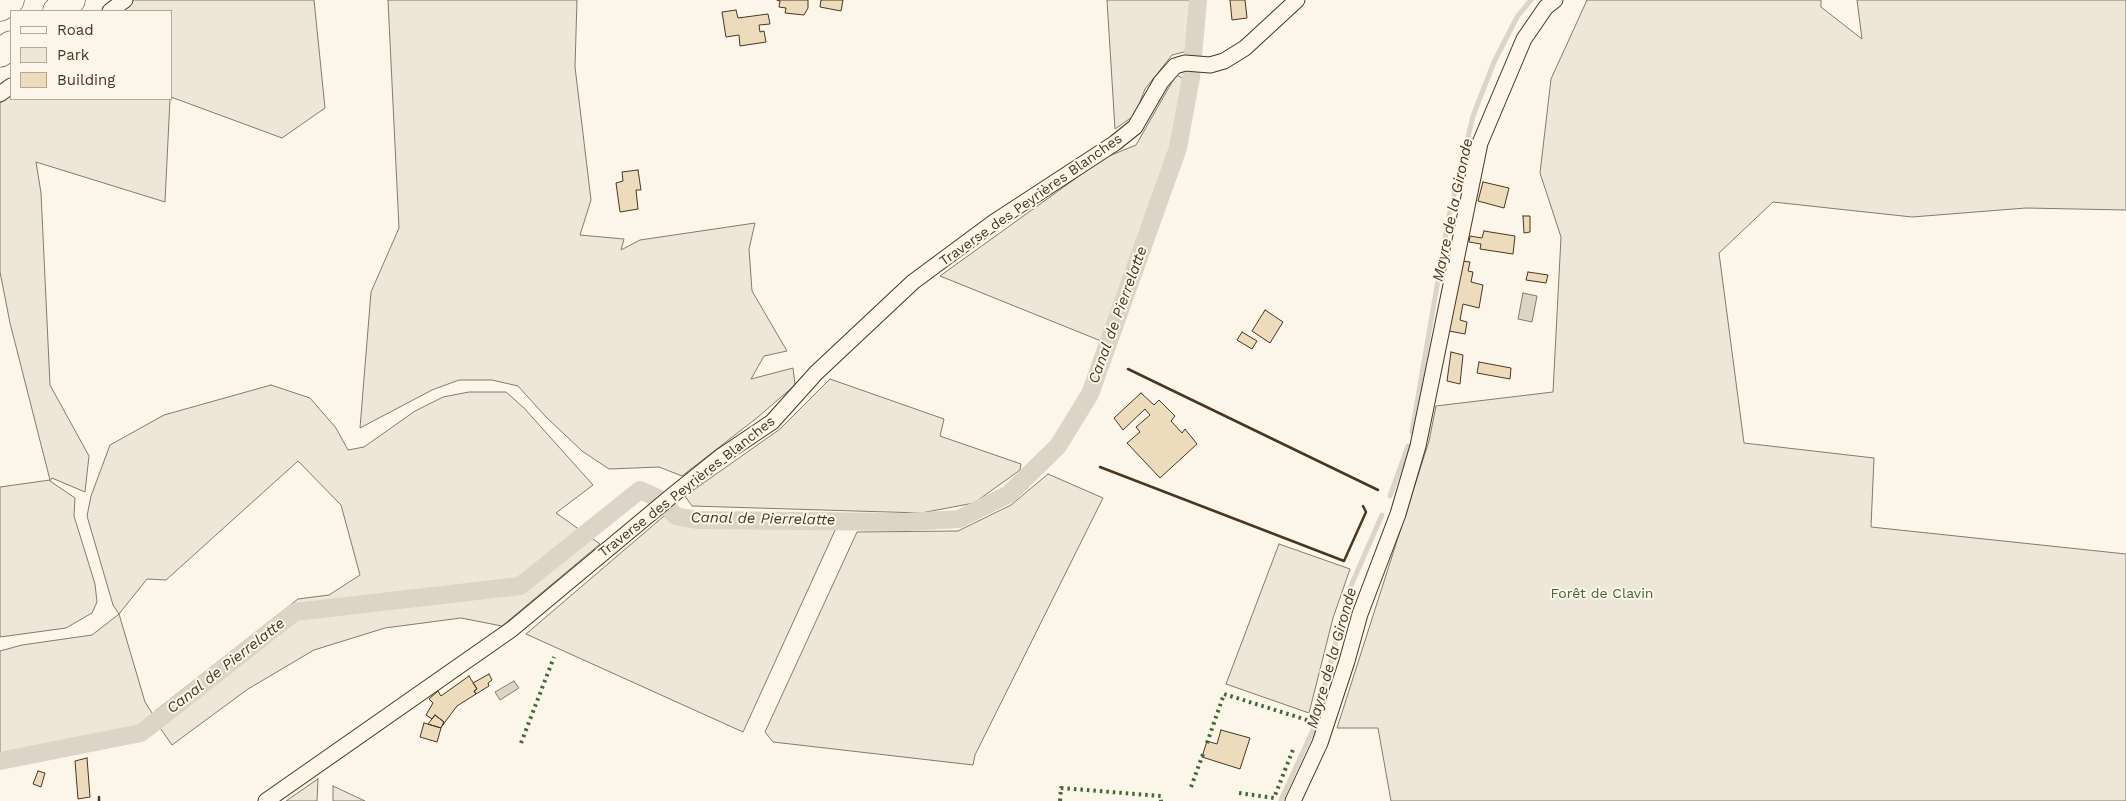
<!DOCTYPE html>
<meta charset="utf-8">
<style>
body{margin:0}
#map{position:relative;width:2126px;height:801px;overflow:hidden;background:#fbf6e9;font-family:"Work Sans",sans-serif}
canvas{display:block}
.legend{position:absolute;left:10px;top:10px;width:162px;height:90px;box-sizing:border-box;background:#fbf6e9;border:1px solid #b4a999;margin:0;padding:6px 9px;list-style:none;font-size:15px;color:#4a3520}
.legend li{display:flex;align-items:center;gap:10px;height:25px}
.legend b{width:25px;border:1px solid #b4a999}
</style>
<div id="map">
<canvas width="2126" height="801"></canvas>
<ul class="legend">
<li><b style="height:6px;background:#fbf6e9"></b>Road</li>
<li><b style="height:14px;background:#ede6d9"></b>Park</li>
<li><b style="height:14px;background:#ecdcbc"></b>Building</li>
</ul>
</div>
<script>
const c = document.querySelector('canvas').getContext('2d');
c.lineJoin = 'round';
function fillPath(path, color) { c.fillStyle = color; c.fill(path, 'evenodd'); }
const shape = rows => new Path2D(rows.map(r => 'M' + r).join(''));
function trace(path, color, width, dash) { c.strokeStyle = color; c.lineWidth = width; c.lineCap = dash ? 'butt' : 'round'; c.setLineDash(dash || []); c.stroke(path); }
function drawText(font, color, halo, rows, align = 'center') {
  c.font = font + ' "Work Sans",sans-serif'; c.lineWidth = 4; c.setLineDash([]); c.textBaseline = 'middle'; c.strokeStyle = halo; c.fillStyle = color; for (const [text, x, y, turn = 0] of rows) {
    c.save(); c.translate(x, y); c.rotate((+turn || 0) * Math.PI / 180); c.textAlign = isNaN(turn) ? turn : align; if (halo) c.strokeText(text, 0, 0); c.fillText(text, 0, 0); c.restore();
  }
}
const green = shape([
 [133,0,314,0,325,108,282,138,171,97,171,11,119,11,133,0],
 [388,0,577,0,575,67,591,200,580,235,624,239,621,250,640,240,755,223,749,249,752,291,787,351,764,356,751,379,793,368,795,385,758,417,682,476,659,467,609,469,582,451,546,417,518,386,492,380,459,380,432,390,360,428,371,292,399,228,388,0],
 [1107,0,1191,0,1188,51,1172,55,1145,89,1135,115,1115,129,1107,0],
 [1587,0,1821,0,1821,7,1862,39,1857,0,2126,0,2126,210,2026,208,1912,217,1773,202,1719,253,1744,443,1874,458,1871,527,2126,554,2126,801,1391,801,1378,728,1337,728,1429,441,1436,406,1553,392,1561,237,1540,173,1551,79,1587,0],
 [1176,75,1185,79,1169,160,1101,341,940,276,1104,158,1136,145,1176,75],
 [11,94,11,99,170,99,165,202,36,162,41,193,50,385,89,456,85,492,52,478,50,481,75,498,74,516,95,584,97,602,92,613,66,628,0,637,0,487,50,480,10,323,0,272,0,103,11,94],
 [830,379,944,419,940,436,1021,464,1020,470,974,503,921,513,692,506,685,496,780,429,830,379],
 [271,385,310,398,336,428,348,450,364,447,415,411,443,397,469,392,506,392,524,408,593,485,556,513,600,544,502,626,461,618,385,628,314,650,248,689,172,745,158,725,163,721,155,711,298,599,329,595,360,575,341,505,298,461,166,580,147,579,119,614,145,702,154,716,140,726,0,755,0,651,22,645,92,635,119,614,113,605,87,516,91,496,110,445,164,415,271,385],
 [1048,474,1103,498,975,755,973,765,773,742,765,732,857,532,958,531,1011,505,1048,474],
 [664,516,681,524,837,526,743,732,526,634,664,516],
 [1279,544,1350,569,1333,618,1309,713,1226,684,1279,544],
 [318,779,317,801,286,801,318,779],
 [333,786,365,801,333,801,333,786]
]);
const water = shape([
 [1523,293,1537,296,1532,322,1518,319,1523,293],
 [514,681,519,688,500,700,495,692,514,681]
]);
const stream = shape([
 [1412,432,1449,216,1473,116,1494,62,1517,17,1531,0],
 [1390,496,1408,446],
 [1281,800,1313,730,1350,588,1382,515]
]);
const canal = shape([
 [0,761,141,733,295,612,520,586,640,490,658,498,676,516,697,520,906,522,959,519,1009,494,1058,446,1090,394,1178,148,1191,77,1198,0]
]);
const building = shape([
 [777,0,808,0,808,8,804,15,785,13,786,8,779,7,780,1,777,0],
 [821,0,843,0,841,11,820,7,821,0],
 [1230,0,1245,0,1247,18,1232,20,1230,0],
 [736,10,738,18,768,14,770,24,759,25,760,32,764,31,766,42,740,46,739,35,726,37,722,12,736,10],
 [638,170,641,190,636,190,638,209,620,212,616,183,623,181,622,172,638,170],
 [1483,182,1509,188,1504,208,1478,201,1483,182],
 [1523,216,1530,216,1530,232,1524,233,1523,216],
 [1484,231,1515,236,1513,254,1480,249,1481,244,1469,242,1470,236,1482,238,1484,231],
 [1462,261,1470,262,1468,271,1473,272,1471,282,1483,285,1479,308,1463,304,1460,320,1467,322,1465,334,1449,331,1462,261],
 [1528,272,1548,275,1546,283,1526,280,1528,272],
 [1265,310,1283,322,1270,343,1252,331,1265,310],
 [1242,332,1257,341,1252,349,1237,340,1242,332],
 [1451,352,1463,355,1460,384,1447,381,1451,352],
 [1479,362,1511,368,1510,379,1477,373,1479,362],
 [1141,393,1154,405,1159,400,1175,416,1171,421,1182,433,1185,429,1197,444,1160,478,1127,443,1140,432,1136,427,1150,415,1145,409,1123,430,1114,418,1141,393],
 [489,674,492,680,488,683,489,686,476,694,474,691,477,689,473,683,489,674],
 [469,676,477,689,474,691,476,694,457,706,442,726,444,722,435,715,432,719,426,715,433,703,429,699,438,691,441,696,469,676],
 [435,715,444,722,441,728,428,724,435,715],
 [424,723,441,728,437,742,420,737,424,723],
 [1221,730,1250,738,1240,769,1202,757,1207,741,1217,744,1221,730],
 [87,758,90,797,78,799,75,761,87,758],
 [38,771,45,773,41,787,33,784,38,771]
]);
const street = shape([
 [110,11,125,0],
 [0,94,11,86],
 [266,801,512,629,674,494,720,457,772,422,816,373,913,282,994,222,1115,143,1135,127,1161,82,1175,66,1185,63,1210,65,1224,61,1245,48,1297,0],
 [1293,801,1320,743,1347,661,1360,614,1398,514,1418,446,1480,143,1524,39,1546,7,1555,0]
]);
const highway = shape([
 [0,7,10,0],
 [57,11,71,0],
 [0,53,11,45]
]);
const hedge = shape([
 [521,743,554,657],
 [1207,743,1224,694,1307,720],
 [1191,787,1203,754],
 [1239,793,1274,798,1294,747],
 [1060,801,1061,788,1161,796,1161,801]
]);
const wall = shape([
 [1128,369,1378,490],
 [1100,467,1344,561,1366,512,1363,506],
 [99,797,99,801]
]);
const streetNames = [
 ["Traverse des Peyrières Blanches",1031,200,-35],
 ["Traverse des Peyrières Blanches",687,487,-38]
];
const parkNames = [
 ["Forêt de Clavin",1602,594]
];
const waterNames = [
 ["Mayre de la Gironde",1453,210,-78],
 ["Canal de Pierrelatte",1118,315,-70],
 ["Canal de Pierrelatte",763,519,1],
 ["Mayre de la Gironde",1332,658,-74],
 ["Canal de Pierrelatte",226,666,-38]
];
fillPath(green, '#ede6d9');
trace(green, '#887966', 1);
fillPath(water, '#dcd4c6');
trace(water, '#887966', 1);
trace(stream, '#dcd4c6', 5);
trace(canal, '#dcd4c6', 18);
fillPath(building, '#ecdcbc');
trace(building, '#4a3520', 1);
trace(street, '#4a3520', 17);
trace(highway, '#4a3520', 29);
trace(street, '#fbf6e9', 15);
trace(highway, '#fbf6e9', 28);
trace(hedge, '#436837', 4, [2.5, 4]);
trace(wall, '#4a3520', 2.5);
drawText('14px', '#4a3520', '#fbf6e9', streetNames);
drawText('14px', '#436837', '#fbf6e9', parkNames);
drawText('italic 15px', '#4a3520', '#fbf6e9', waterNames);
</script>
